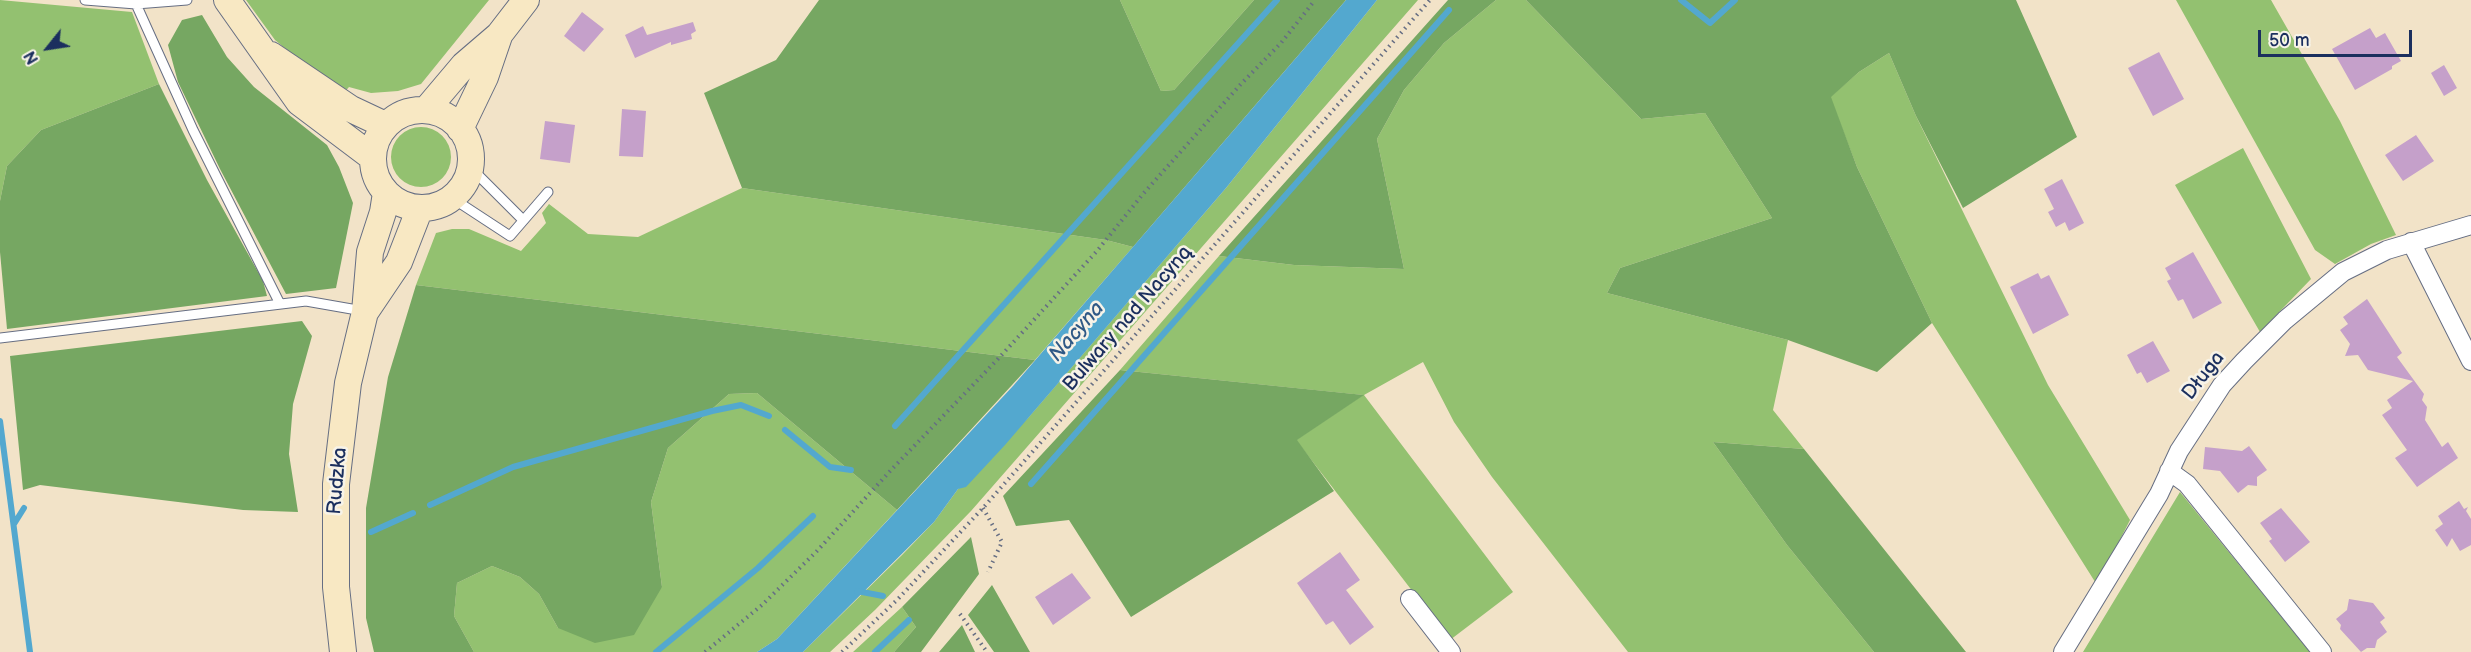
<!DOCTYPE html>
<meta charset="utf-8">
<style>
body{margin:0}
#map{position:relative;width:2471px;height:652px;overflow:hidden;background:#f2e3c8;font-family:"Balsamiq Sans",sans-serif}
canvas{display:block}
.north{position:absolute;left:18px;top:18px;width:60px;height:60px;-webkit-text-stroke:4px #f7f3e8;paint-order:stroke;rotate:240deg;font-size:16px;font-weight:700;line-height:24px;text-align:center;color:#1b2f5e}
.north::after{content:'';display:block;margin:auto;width:21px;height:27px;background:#1b2f5e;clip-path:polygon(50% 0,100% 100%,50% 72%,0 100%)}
.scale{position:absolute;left:2258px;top:30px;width:154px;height:27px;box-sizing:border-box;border:3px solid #1b2f5e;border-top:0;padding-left:8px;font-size:18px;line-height:21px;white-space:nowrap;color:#1b2f5e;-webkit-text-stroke:4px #f7f3e8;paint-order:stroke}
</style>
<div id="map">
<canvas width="2471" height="652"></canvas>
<div class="north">N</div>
<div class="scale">50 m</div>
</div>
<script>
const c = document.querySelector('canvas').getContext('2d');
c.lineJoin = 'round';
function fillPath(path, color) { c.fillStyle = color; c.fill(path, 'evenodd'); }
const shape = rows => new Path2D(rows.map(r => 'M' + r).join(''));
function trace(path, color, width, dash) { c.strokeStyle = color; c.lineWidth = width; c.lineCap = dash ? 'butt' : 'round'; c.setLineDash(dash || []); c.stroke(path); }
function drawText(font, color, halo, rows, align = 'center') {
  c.font = font + ' "Balsamiq Sans",sans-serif'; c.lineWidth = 5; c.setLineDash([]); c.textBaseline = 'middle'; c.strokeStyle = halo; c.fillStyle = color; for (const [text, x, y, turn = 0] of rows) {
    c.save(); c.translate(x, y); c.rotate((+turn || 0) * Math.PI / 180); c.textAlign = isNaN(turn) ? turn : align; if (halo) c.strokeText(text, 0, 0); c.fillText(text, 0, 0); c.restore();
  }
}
const green = shape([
 [0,0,132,12,159,84,41,130,7,166,0,201],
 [246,0,489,0,421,84,398,91,371,93,349,87,342,95,275,40],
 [1120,0,1254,0,1174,90,1161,91],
 [1377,0,1418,0,971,511,875,610,830,652,803,652,902,555,934,522,958,489,1028,418,1226,188],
 [1496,0,1526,0,1641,119,1705,113,1772,218,1620,268,1607,293,1788,340,1773,410,1804,449,1713,442,1787,545,1874,652,1628,652,1492,477,1454,422,1423,362,1364,395,1513,592,1450,640,1296,440,1363,395,1120,370,1219,256,1294,265,1404,269,1377,139,1404,90,1444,43],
 [2176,0,2271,0,2340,121,2396,235,2371,244,2335,264,2315,250],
 [1889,53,1916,116,2048,385,2130,520,2097,585,1932,323,1857,167,1830,97,1859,72],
 '391 157a30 30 0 1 1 60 0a30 30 0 1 1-60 0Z',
 [2243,148,2311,279,2260,332,2175,185],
 [742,188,1106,240,1133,247,1035,360,416,285,436,233,452,229,469,229,521,251,546,223,542,213,549,204,588,234,638,237],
 [757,393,897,510,777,639,757,652,474,652,454,616,457,583,492,566,520,577,539,594,558,628,662,587,651,502,668,448,729,394],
 [2180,492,2310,652,2083,652],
 [902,607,916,627,894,652,853,652]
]);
const forest = shape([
 [819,0,1120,0,1161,91,1174,90,1254,0,1346,0,1133,247,1106,240,742,188,704,93,776,60],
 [1448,0,1496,0,1444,43,1404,90,1377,139,1404,269,1294,265,1219,256],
 [1526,0,2016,0,2077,137,1963,208,1916,116,1889,53,1859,72,1831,97,1857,167,1932,323,1877,372,1788,340,1607,293,1620,268,1772,218,1705,113,1641,119],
 [202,15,227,57,254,87,327,145,339,167,353,203,336,288,286,294,220,169,178,82,168,45,182,20],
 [159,84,207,180,263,281,267,296,7,329,0,252,0,201,7,166,41,130],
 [416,285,1035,360,897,510,757,393,729,394,668,448,651,502,662,587,634,635,595,643,558,628,539,594,520,577,492,566,457,583,454,616,474,652,374,652,366,618,366,508,388,377],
 [302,321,312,336,293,404,289,454,298,512,243,510,40,485,23,490,10,356],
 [1120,370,1364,395,1297,440,1334,491,1131,617,1069,520,1016,526,1003,496],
 [1713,442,1804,449,1966,652,1874,652,1787,545],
 [971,537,979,574,921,652,894,652,916,627,902,607],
 [992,585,1030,652,994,652,968,615],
 [962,625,975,652,939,652]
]);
const water = shape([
 [1346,0,1377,0,1226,188,1005,445,966,487,958,489,934,522,803,652,757,652,777,639,1013,386]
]);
const stream = shape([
 [1681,0,1710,23,1735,0],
 [0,421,30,652],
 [895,426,1277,0],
 [785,430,830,467,851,470],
 [1031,484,1449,10],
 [430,505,513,467,712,411,741,405,769,416],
 [14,524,24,508],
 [371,532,413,513],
 [857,591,883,596],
 [656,652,758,568,813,516],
 [875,652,909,620]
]);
const building = shape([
 [582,12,604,29,584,52,564,36],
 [693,22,696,31,691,34,692,39,671,45,671,42,635,58,625,35,643,26,647,35],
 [2370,28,2376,38,2385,33,2401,61,2392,66,2392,69,2355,90,2332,49],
 [2159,52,2184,99,2153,116,2128,68],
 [2444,65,2457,88,2444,96,2431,73],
 [622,109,646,111,643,157,619,156],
 [545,121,575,125,570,163,540,159],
 [2416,135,2434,161,2403,181,2385,155],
 [2062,179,2084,223,2069,231,2065,222,2056,227,2048,212,2054,209,2044,189],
 [2193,252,2222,303,2193,319,2183,299,2178,301,2167,281,2171,279,2165,268],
 [2038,273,2041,279,2049,275,2069,315,2033,334,2010,287],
 [2367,299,2402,353,2397,357,2424,394,2422,400,2427,407,2425,420,2442,447,2448,442,2458,458,2417,487,2395,458,2407,450,2382,415,2392,408,2387,400,2413,381,2368,370,2358,355,2345,356,2350,344,2340,330,2348,324,2343,317],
 [2153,341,2170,371,2147,383,2141,372,2137,374,2127,355],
 [2249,446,2267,470,2257,477,2257,486,2248,485,2238,493,2220,471,2203,469,2205,447,2242,451],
 [2459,501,2464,509,2468,507,2466,511,2471,519,2471,545,2460,551,2452,538,2447,547,2435,530,2443,524,2438,516],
 [2281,508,2310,542,2285,562,2269,541,2272,539,2260,523],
 [1340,552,1360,580,1346,590,1374,627,1350,645,1333,621,1326,625,1297,583],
 [1072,573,1091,598,1053,625,1035,597],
 [2349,599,2373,603,2385,618,2380,622,2387,632,2377,640,2375,648,2367,648,2361,652,2340,629,2341,625,2336,619,2347,610]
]);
const path = shape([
 [983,508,1002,542,988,572],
 [960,614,987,652],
 [705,652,762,605,817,551,892,469,997,360,1097,251,1143,194,1240,85,1281,43,1315,0],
 [842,652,897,600,983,508,1430,0]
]);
const service = shape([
 [85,0,136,4],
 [187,0,136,4,193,130,280,304],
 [470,167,523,220],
 [452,198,510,236,548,192],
 [0,338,306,301,363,311]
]);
const minor = shape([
 [2411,242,2471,361],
 [2169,471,2187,484,2322,652],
 [1410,599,1451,652],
 [2063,652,2159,494,2179,451,2222,385,2244,361,2285,320,2343,272,2387,250,2471,225]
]);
const secondary = shape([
 [227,0,299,102,372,157],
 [271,55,351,109,385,125],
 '373 159a49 49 0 1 1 98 0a49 49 0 1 1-98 0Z',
 [426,110,464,65,499,35,526,0],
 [460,129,485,77,499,36],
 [366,311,399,262,420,208],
 [343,652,336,587,336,484,348,383,365,312,370,252,383,212,386,193]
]);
const streetNames = [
 ["Bulwary nad Nacyną",1128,319,-49],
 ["Długa",2204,376,-52],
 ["Rudzka",338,481,-85]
];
const waterNames = [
 ["Nacyna",1077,332,-49]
];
fillPath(green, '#93c170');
fillPath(forest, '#76a762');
fillPath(water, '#53a8cf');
trace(stream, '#53a8cf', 6);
fillPath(building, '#c5a0ca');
trace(service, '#666e83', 11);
trace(minor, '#666e83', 20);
trace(secondary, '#666e83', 28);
trace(path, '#666e83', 4, [1.5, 4.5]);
trace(service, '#fff', 9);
trace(minor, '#fff', 18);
trace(secondary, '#f8e8c3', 26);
drawText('20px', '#1b2f5e', '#f7f3e8', streetNames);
drawText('italic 21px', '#2f5986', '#f7f3e8', waterNames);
</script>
